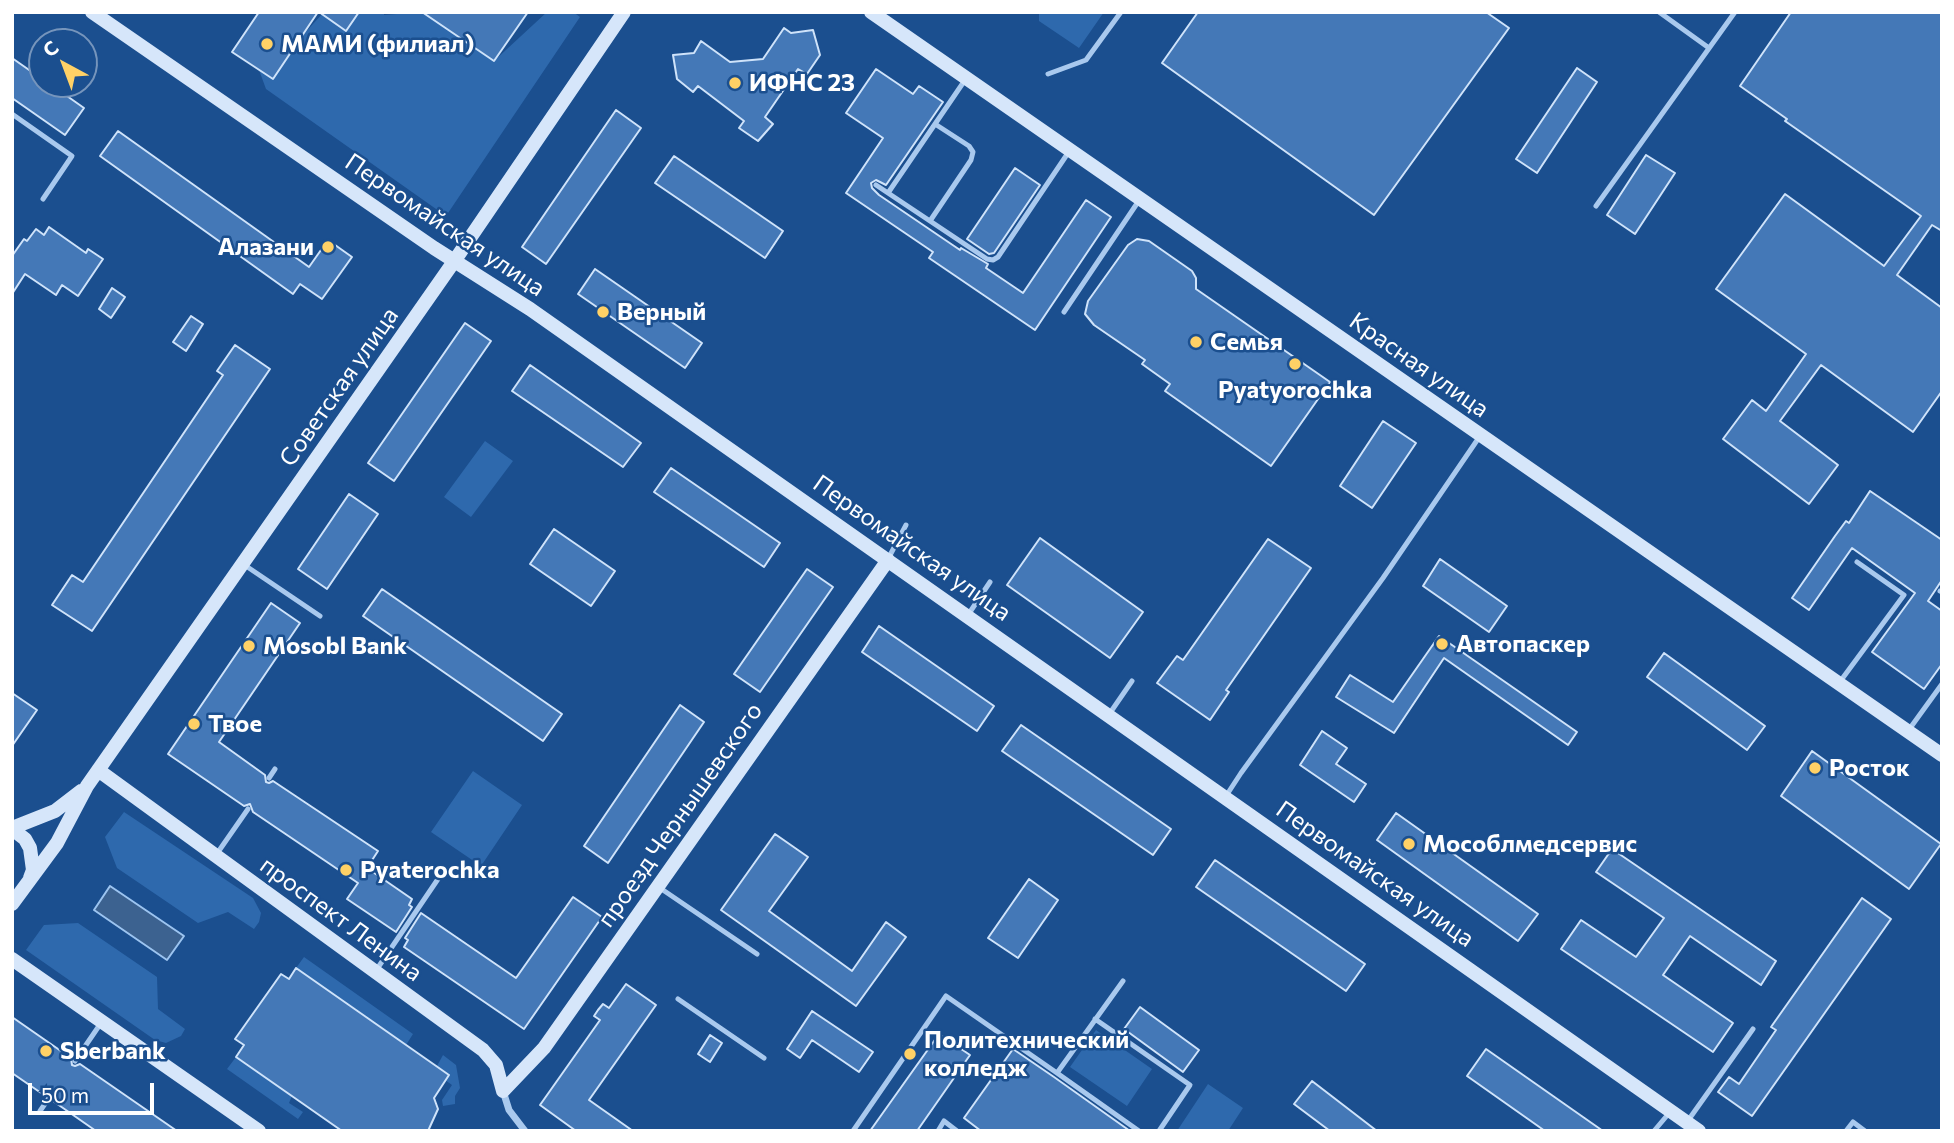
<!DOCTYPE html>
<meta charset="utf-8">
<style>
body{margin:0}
#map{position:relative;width:1954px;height:1143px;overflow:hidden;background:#1b4f8f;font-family:Commissioner,sans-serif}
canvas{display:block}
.frame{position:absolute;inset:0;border:14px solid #fff;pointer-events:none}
.north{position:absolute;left:28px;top:28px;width:70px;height:70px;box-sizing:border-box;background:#1b4f8f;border:2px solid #7695bc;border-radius:50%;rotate:319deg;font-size:19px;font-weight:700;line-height:28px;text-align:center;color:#fff}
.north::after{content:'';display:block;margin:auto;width:24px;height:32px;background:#ffd166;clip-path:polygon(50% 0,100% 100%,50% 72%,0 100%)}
.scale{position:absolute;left:28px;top:1083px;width:126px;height:32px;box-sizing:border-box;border:4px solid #fff;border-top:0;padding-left:9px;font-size:21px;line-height:24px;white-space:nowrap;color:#fff;-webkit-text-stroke:5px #1b4f8f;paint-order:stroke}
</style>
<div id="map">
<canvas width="1954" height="1143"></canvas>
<div class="frame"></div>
<div class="north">С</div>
<div class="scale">50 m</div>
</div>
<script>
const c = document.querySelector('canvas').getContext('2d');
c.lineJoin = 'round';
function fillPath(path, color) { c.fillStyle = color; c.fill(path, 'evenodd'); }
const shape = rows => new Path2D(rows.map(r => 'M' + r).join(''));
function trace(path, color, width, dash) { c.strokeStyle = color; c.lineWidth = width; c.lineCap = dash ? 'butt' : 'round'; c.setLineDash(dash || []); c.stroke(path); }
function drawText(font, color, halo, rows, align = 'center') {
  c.font = font + ' Commissioner,sans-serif'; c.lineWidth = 5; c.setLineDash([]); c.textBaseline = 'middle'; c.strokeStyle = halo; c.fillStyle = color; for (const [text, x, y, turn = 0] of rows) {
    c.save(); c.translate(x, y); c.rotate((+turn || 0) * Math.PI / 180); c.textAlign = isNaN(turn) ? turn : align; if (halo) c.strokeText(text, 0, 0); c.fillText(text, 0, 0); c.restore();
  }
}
const green = shape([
 [324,12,384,12,384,15,422,12,494,61,547,12,573,12,580,17,446,216,266,89,259,70,273,79,301,37],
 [1039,12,1104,12,1079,48,1039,21],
 [485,441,513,461,471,517,444,497],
 [473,771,522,805,481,866,431,832],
 [124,812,253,898,261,913,259,922,254,929,228,912,198,923,117,868,105,837],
 [78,923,157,977,158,1009,185,1029,181,1036,166,1043,155,1040,26,950,44,925],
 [304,957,413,1034,406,1045,296,968],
 [1096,1030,1152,1069,1127,1106,1070,1067],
 [443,1055,456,1065,460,1088,455,1096,455,1104,443,1106,442,1100,452,1085,445,1080,449,1074,437,1066],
 [236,1057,292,1096,289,1103,303,1112,298,1119,227,1069],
 [1208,1084,1243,1108,1228,1131,1177,1131]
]);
const water = shape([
 [110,886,184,936,167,960,94,910,110,886]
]);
const building = shape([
 [259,12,318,12,273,79,232,52,259,12],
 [319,12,359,12,346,31,319,12],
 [422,12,528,12,494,61,422,12],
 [1198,12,1486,12,1509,28,1374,215,1162,63,1198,12],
 [1791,12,1942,12,1942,231,1932,225,1897,275,1942,308,1942,391,1913,432,1821,365,1780,421,1838,465,1809,504,1723,439,1752,400,1766,411,1806,354,1716,289,1785,194,1884,266,1921,216,1785,121,1787,119,1740,86,1791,12],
 [784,28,791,33,813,30,820,55,807,74,798,69,765,117,773,124,758,141,739,128,744,121,698,86,693,92,677,79,673,55,694,53,701,41,730,62,763,59,784,28],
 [12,58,42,79,42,84,50,84,84,108,65,135,12,98,12,58],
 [1577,68,1597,82,1537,173,1516,159,1577,68],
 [876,69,913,94,919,86,943,102,886,185,876,180,871,183,872,188,879,195,960,250,961,248,988,264,986,268,1023,293,1086,200,1111,217,1035,330,929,258,933,252,846,193,883,138,846,113,876,69],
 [616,110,641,128,546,264,522,247,616,110],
 [118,131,309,267,328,240,352,257,322,299,300,284,293,294,100,156,118,131],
 [1646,155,1675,173,1635,234,1607,215,1646,155],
 [674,156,783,231,765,258,655,183,674,156],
 [1015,168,1040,185,994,253,989,254,967,239,1015,168],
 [49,227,86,253,88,249,103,259,78,296,62,285,56,295,25,274,12,294,12,256,24,239,27,241,36,229,44,235,49,227],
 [1137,239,1149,241,1192,271,1196,278,1196,289,1330,382,1271,466,1165,391,1170,384,1142,364,1145,360,1094,325,1085,314,1088,301,1128,245,1137,239],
 [595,269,702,343,685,368,578,294,595,269],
 [112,288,125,297,111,318,99,309,112,288],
 [191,316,203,324,186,351,173,342,191,316],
 [465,323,491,341,394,481,368,463,465,323],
 [235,345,270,369,92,631,52,605,72,575,83,582,223,375,217,371,235,345],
 [530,365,641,443,623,467,512,391,530,365],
 [1383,421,1416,443,1372,508,1340,486,1383,421],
 [671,468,780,543,764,567,654,492,671,468],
 [1870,491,1942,540,1942,580,1928,601,1942,611,1942,664,1924,689,1872,652,1915,593,1852,548,1809,610,1792,598,1835,536,1846,521,1849,523,1870,491],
 [349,494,378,514,327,589,298,569,349,494],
 [554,529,615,571,591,606,530,564,554,529],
 [1040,538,1143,612,1110,658,1007,585,1040,538],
 [1268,539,1311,568,1226,690,1229,692,1210,720,1157,683,1177,656,1183,660,1268,539],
 [1440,559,1507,606,1489,632,1423,586,1440,559],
 [807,569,833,587,760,692,734,674,807,569],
 [382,589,562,714,543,741,363,616,382,589],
 [271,603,300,623,219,742,265,775,266,782,269,783,273,781,378,851,367,868,412,899,409,905,412,907,396,932,347,899,358,883,253,812,250,804,244,806,168,754,271,603],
 [879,626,994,706,977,731,862,652,879,626],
 [1439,636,1577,732,1568,745,1444,658,1394,733,1336,697,1350,675,1393,702,1439,636],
 [1664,653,1765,726,1747,750,1647,677,1664,653],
 [12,693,37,710,12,746,12,693],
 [680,705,704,722,608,863,584,846,680,705],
 [1021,725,1171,829,1153,855,1002,751,1021,725],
 [1322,731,1347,748,1336,764,1366,784,1354,802,1300,765,1322,731],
 [1812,751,1941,844,1909,889,1781,796,1812,751],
 [1396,813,1538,914,1518,941,1377,840,1396,813],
 [775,834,808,857,769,911,852,971,886,922,906,937,856,1006,721,910,775,834],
 [1612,849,1776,961,1761,985,1690,936,1663,975,1733,1023,1713,1052,1561,949,1581,920,1636,957,1664,918,1596,872,1612,849],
 [1215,860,1365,964,1346,991,1196,887,1215,860],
 [1029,879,1058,900,1018,958,988,938,1029,879],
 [573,897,602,917,524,1029,404,947,408,940,405,938,421,913,516,978,573,897],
 [1862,898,1891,919,1752,1116,1718,1092,1729,1077,1739,1084,1776,1030,1771,1027,1862,898],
 [296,968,449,1075,434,1098,438,1109,428,1131,342,1131,236,1057,244,1045,235,1039,281,974,289,979,296,968],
 [626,984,656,1005,589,1100,633,1131,576,1131,540,1105,600,1020,594,1016,598,1010,603,1004,609,1008,626,984],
 [1140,1007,1199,1050,1183,1072,1124,1029,1140,1007],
 [812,1011,873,1052,859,1072,812,1040,800,1058,787,1049,812,1011],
 [12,1017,71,1058,72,1065,75,1066,80,1064,177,1131,96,1131,53,1101,54,1096,51,1093,44,1095,12,1073,12,1017],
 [939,1034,970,1055,917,1131,870,1131,939,1034],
 [710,1035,722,1043,710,1062,698,1054,710,1035],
 [1013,1049,1054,1077,1130,1131,981,1131,964,1118,1013,1049],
 [1486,1049,1603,1131,1545,1131,1467,1076,1486,1049],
 [1312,1081,1377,1131,1330,1131,1294,1104,1312,1081]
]);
const lane = shape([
 [1659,12,1709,48],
 [1048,74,1086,60,1121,12],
 [12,114,72,156,43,199],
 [876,185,987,259,993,260,998,257,1068,153],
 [888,193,965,80],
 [1596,206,1735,12],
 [930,221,971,160,973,152,969,146,935,124],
 [1064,312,1140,199],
 [888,559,906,525],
 [243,564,320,616],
 [1940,591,1942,592],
 [968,615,990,582],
 [1839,683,1904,595,1857,562],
 [1110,713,1132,681],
 [1908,731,1942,684],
 [269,778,275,769],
 [1226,796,1241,773,1383,578,1480,436],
 [216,855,248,809],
 [660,888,757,954],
 [377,969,438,879],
 [678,999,764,1058],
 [1095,1019,1190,1085,1159,1131],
 [75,1061,101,1023],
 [1057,1073,1139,1131],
 [40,1111,49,1098],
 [1687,1122,1753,1029],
 [853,1131,946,996,1057,1073,1123,981],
 [938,1131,944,1121,957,1131],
 [1654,1131,1670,1112],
 [1846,1131,1853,1122,1865,1131]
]);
const street = shape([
 [503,1091,509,1110,525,1131]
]);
const secondary = shape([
 [92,12,434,248,530,309,1699,1131],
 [871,12,1942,755],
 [98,770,483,1050,496,1065,503,1091],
 [12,828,55,811,81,791],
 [12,829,25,839,30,848,33,870,30,878],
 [12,904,57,843,87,786,455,260,624,12],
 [12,959,259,1131],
 [503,1091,544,1048,888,560]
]);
const markers = [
 [267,44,7,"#ffd166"],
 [735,83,7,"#ffd166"],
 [328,247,7,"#ffd166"],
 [603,312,7,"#ffd166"],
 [1196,342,7,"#ffd166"],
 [1295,364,7,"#ffd166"],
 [1442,644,7,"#ffd166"],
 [249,646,7,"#ffd166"],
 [194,724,7,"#ffd166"],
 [1815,768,7,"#ffd166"],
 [1409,844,7,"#ffd166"],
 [346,870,7,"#ffd166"],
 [46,1051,7,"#ffd166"],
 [910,1054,7,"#ffd166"]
];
const poiNames = [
 ["МАМИ (филиал)",281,44],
 ["ИФНС 23",749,83],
 ["Алазани",314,247,"right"],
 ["Верный",617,312],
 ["Семья",1210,342],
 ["Pyatyorochka",1295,390,"center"],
 ["Автопаскер",1456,644],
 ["Mosobl Bank",263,646],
 ["Твое",208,724],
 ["Росток",1829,768],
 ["Мособлмедсервис",1423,844],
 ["Pyaterochka",360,870],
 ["Политехнический",924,1040],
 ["колледж",924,1068],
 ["Sberbank",60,1051]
];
const streetNames = [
 ["Первомайская улица",445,225,34],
 ["Красная улица",1419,365,35],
 ["Советская улица",339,387,-55],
 ["Первомайская улица",912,548,35],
 ["проезд Чернышевского",680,815,-55],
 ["Первомайская улица",1375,874,35],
 ["проспект Ленина",341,919,36]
];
fillPath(green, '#2e69ad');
fillPath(water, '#3c6290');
trace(water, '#9cc4f0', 2);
fillPath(building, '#4478b7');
trace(building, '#cfe3fa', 2);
trace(lane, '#a9c9ee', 5);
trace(street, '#a9c9ee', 7);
trace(secondary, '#d6e6fa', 14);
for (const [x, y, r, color] of markers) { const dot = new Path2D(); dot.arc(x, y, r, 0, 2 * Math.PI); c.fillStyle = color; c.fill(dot); trace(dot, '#1b4f8f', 2.5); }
drawText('bold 24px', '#fff', '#1b4f8f', poiNames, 'left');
drawText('24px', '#fff', '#1b4f8f', streetNames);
</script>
